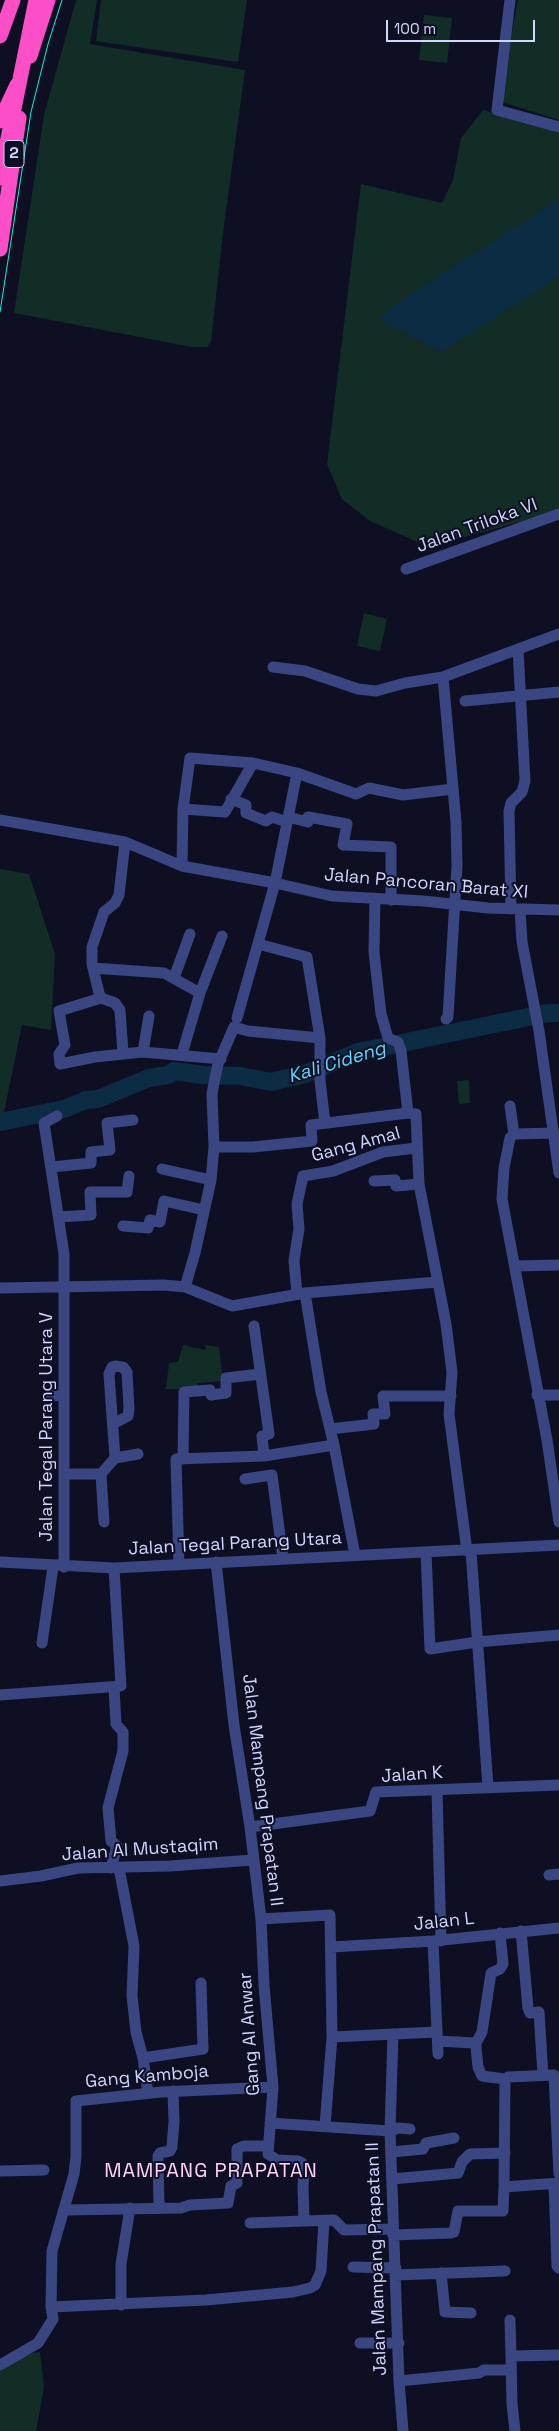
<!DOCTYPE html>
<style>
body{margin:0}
#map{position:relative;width:559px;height:2431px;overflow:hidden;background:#0e0f23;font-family:"Space Grotesk",sans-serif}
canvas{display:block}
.scale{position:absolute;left:386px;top:20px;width:149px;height:22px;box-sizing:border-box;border:2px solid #d1d6fe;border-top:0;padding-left:6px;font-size:15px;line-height:18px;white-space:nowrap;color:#d1d6fe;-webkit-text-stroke:4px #0e0f23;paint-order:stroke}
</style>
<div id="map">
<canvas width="559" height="2431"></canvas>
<div class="scale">100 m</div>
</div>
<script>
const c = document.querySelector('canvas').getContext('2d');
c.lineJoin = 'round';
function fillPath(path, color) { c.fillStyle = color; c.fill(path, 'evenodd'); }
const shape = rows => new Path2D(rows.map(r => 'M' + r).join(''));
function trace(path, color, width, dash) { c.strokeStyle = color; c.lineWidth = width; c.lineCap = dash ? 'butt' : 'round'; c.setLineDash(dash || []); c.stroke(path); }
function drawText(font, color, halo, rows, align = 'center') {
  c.font = font + ' "Space Grotesk",sans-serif'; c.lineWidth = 4; c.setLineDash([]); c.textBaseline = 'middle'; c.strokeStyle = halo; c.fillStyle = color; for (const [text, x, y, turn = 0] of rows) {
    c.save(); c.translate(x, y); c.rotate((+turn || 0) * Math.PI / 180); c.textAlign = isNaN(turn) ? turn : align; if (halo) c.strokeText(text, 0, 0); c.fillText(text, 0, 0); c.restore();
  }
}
const green = shape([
 [76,0,97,0,90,44,245,70,223,233,211,342,207,347,192,347,14,313,44,115],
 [101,0,247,0,238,62,96,41],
 [518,0,559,0,559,120,499,101],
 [424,15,452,18,447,63,419,60],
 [483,110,559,131,559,511,429,547,370,521,342,499,327,464,361,184,442,203,453,180,461,138],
 [364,613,387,619,380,651,357,646],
 [0,869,29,874,55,954,51,1030,22,1025,3,1117,0,1117],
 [469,1080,470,1103,459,1104,457,1081],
 [183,1345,205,1350,206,1345,219,1347,223,1381,198,1383,196,1390,166,1389,169,1363,178,1362],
 [40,2352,44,2387,36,2431,0,2431,0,2366,12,2355]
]);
const water = shape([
 [559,199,559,276,441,352,378,318,405,298]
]);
const river = shape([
 [0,1122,64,1109,86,1100,98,1099,149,1078,168,1075,174,1071,203,1075,240,1076,271,1082,305,1074,358,1052,548,1013,559,1013]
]);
const minor = shape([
 [510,0,497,110,559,127],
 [406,569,559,514],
 [273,667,305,671,358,689,376,691,405,683,443,677,559,634],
 [443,677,456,822,457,866,448,1017,446,1019],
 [465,701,559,692],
 [231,799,246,805,246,813,266,821,272,817,287,822],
 [183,809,225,812,253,763],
 [288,817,308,822,308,817,347,824,343,845,391,847,391,900],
 [0,820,125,842,182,866,275,883,332,896,424,901,488,908,559,910],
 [182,866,183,809,190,758,253,763,297,773,356,794,369,788,403,795,453,789],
 [375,900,374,952,381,1014,388,1038,398,1042,401,1051,408,1113,416,1114,419,1184,446,1324,452,1372,449,1414,467,1551],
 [511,909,509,811,511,803,522,792,525,781,518,649],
 [520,910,522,942,539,1031,559,1173],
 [258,944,307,957,320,1038,320,1081,325,1123],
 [93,968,164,973,200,993],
 [174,978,190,934],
 [101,998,59,1011,65,1045,59,1054,60,1064,95,1057,143,1052,221,1059],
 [237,1018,275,883,297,773],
 [143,1052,149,1016],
 [123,1053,120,1010,115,1003,101,998,99,993,92,964,92,947,104,912,115,903,119,895,125,842],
 [182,1054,200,993,222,936],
 [510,1106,514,1134],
 [57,1116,44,1123,64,1254,64,1567],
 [514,1134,510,1138,504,1168,502,1199,547,1440,559,1522],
 [514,1134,554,1133],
 [214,1147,253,1147,312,1141,311,1125,408,1113],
 [52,1167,91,1163,91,1152,110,1150,107,1123,133,1120],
 [162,1169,211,1180],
 [374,1181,395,1180,396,1186,419,1184],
 [59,1217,91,1215,90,1192,127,1192,129,1176],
 [123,1226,148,1228,150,1220,160,1222,164,1201,204,1210],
 [515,1266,559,1265],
 [185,1287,195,1253,211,1180,214,1147,212,1094,214,1083,218,1064,234,1027,248,1031,320,1038],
 [0,1288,164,1285,185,1287,232,1306,305,1293,437,1282],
 [305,1293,321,1392,334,1445,355,1555],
 [297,1294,294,1260,299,1229,297,1204,303,1176,333,1171,383,1152,416,1148],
 [254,1326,269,1434,262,1436,264,1456],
 [50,1395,64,1396],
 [537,1395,559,1395],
 [113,1424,128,1416,129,1409,127,1372,123,1367,115,1366,112,1367,109,1374,115,1458],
 [330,1429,374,1424,373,1414,385,1414,383,1396,451,1396],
 [183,1459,184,1392,210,1390,211,1395,226,1393,226,1378,260,1374],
 [65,1474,101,1474,115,1458,138,1454],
 [101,1474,104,1522],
 [245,1479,272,1475,283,1559],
 [471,1551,488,1787],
 [426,1552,430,1649,477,1642,559,1635],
 [0,1562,114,1568,559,1545],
 [216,1562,234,1725,250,1827,261,1919,264,1985,273,2087,268,2154,277,2160,298,2161,302,2163,304,2174,303,2186,304,2221,334,2220,344,2230,393,2229],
 [179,1565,176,1459,264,1456,334,1445],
 [42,1643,53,1567],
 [0,1695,121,1686,114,1568],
 [437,1791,441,1941],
 [250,1827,370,1811,376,1792,559,1785],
 [111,1868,117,1846,111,1841,108,1808,123,1751,123,1732,116,1724,114,1687],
 [119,1868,134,1946,132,1996,136,2032,143,2058,148,2093],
 [549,1875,559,1874],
 [0,1881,41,1876,78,1868,170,1866,253,1860],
 [261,1919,330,1915,332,2037,325,2126],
 [521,1931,528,2008,530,2013,539,2012,543,2075],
 [433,1941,438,2054],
 [332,1947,433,1941,559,1928],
 [393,2034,390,2131,399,2381,403,2431],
 [332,2037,436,2032],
 [438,2041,474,2043,476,2047,478,2067,482,2076,505,2079,508,2077,554,2075,559,2174],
 [475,2045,482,2032,491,1973,500,1969,503,1964,500,1933],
 [143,2058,203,2049,201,1983],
 [270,2123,390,2131,398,2128,410,2129],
 [392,2152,423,2149,426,2143,454,2138],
 [0,2171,44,2170],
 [392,2179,458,2173,462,2162,470,2154,505,2153],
 [554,2184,557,2266,559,2268],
 [504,2187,505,2079],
 [159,2208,158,2156,160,2153,170,2151,172,2147,174,2122,173,2091],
 [65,2210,181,2208,190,2205,228,2203,231,2186,237,2183,237,2149,244,2146,268,2146],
 [250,2223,304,2221],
 [393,2235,451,2233,454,2232,458,2211,503,2211,504,2187,559,2183],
 [353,2267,396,2268],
 [441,2273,445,2312,471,2313],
 [395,2275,505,2271],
 [121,2305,121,2264,130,2208],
 [51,2307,206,2300,293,2292,310,2288,315,2285,321,2271,324,2221],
 [510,2320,511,2356],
 [360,2343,399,2343],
 [0,2365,38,2343,53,2319,51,2307,52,2251,74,2174,76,2157,76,2101,161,2092,273,2087],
 [399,2381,479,2373,484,2370,511,2370],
 [515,2431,512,2404,511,2356,559,2355]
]);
const highway = shape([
 [0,36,13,0],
 [30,56,48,0],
 [0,121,17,85],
 [0,249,19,118]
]);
const tram = shape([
 [0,312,31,112,48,44,62,0]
]);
const highwayBridge = shape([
 [0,178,36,0]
]);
const shields = [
 [14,154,20]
];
const shieldNames = [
 ["2",14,154]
];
const streetNames = [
 ["Jalan Triloka VI",477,526,-20],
 ["Jalan Pancoran Barat XI",426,884,5],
 ["Gang Amal",356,1145,-15],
 ["Jalan Tegal Parang Utara V",47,1427,-90],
 ["Jalan Tegal Parang Utara",235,1544,-3],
 ["Jalan K",412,1775,-4],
 ["Jalan Mampang Prapatan II",262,1790,83],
 ["Jalan Al Mustaqim",140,1850,-4],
 ["Jalan L",444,1922,-6],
 ["Gang Al Anwar",250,2034,-94],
 ["Gang Kamboja",147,2077,-5],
 ["Jalan Mampang Prapatan II",377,2259,-92]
];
const waterNames = [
 ["Kali Cideng",337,1063,-17]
];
const quarterNames = [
 ["MAMPANG PRAPATAN",211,2172]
];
fillPath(green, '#112d26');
fillPath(water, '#0c2c44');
trace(river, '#0c2c44', 18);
trace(minor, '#3a4682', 11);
trace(highway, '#fc4ec6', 15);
trace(tram, '#04f8dd', 1);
trace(highwayBridge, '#fc4ec6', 15);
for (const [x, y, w] of shields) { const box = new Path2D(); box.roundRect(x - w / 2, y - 13.5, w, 27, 4); c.fillStyle = '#0e0f23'; c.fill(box); trace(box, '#d1d6fe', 1); }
drawText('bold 16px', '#d1d6fe', null, shieldNames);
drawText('18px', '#d1d6fe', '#0e0f23', streetNames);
drawText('italic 19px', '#61d5fd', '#0e0f23', waterNames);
c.letterSpacing = '1px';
drawText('20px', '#fed3f8', '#0e0f23', quarterNames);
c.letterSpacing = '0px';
</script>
